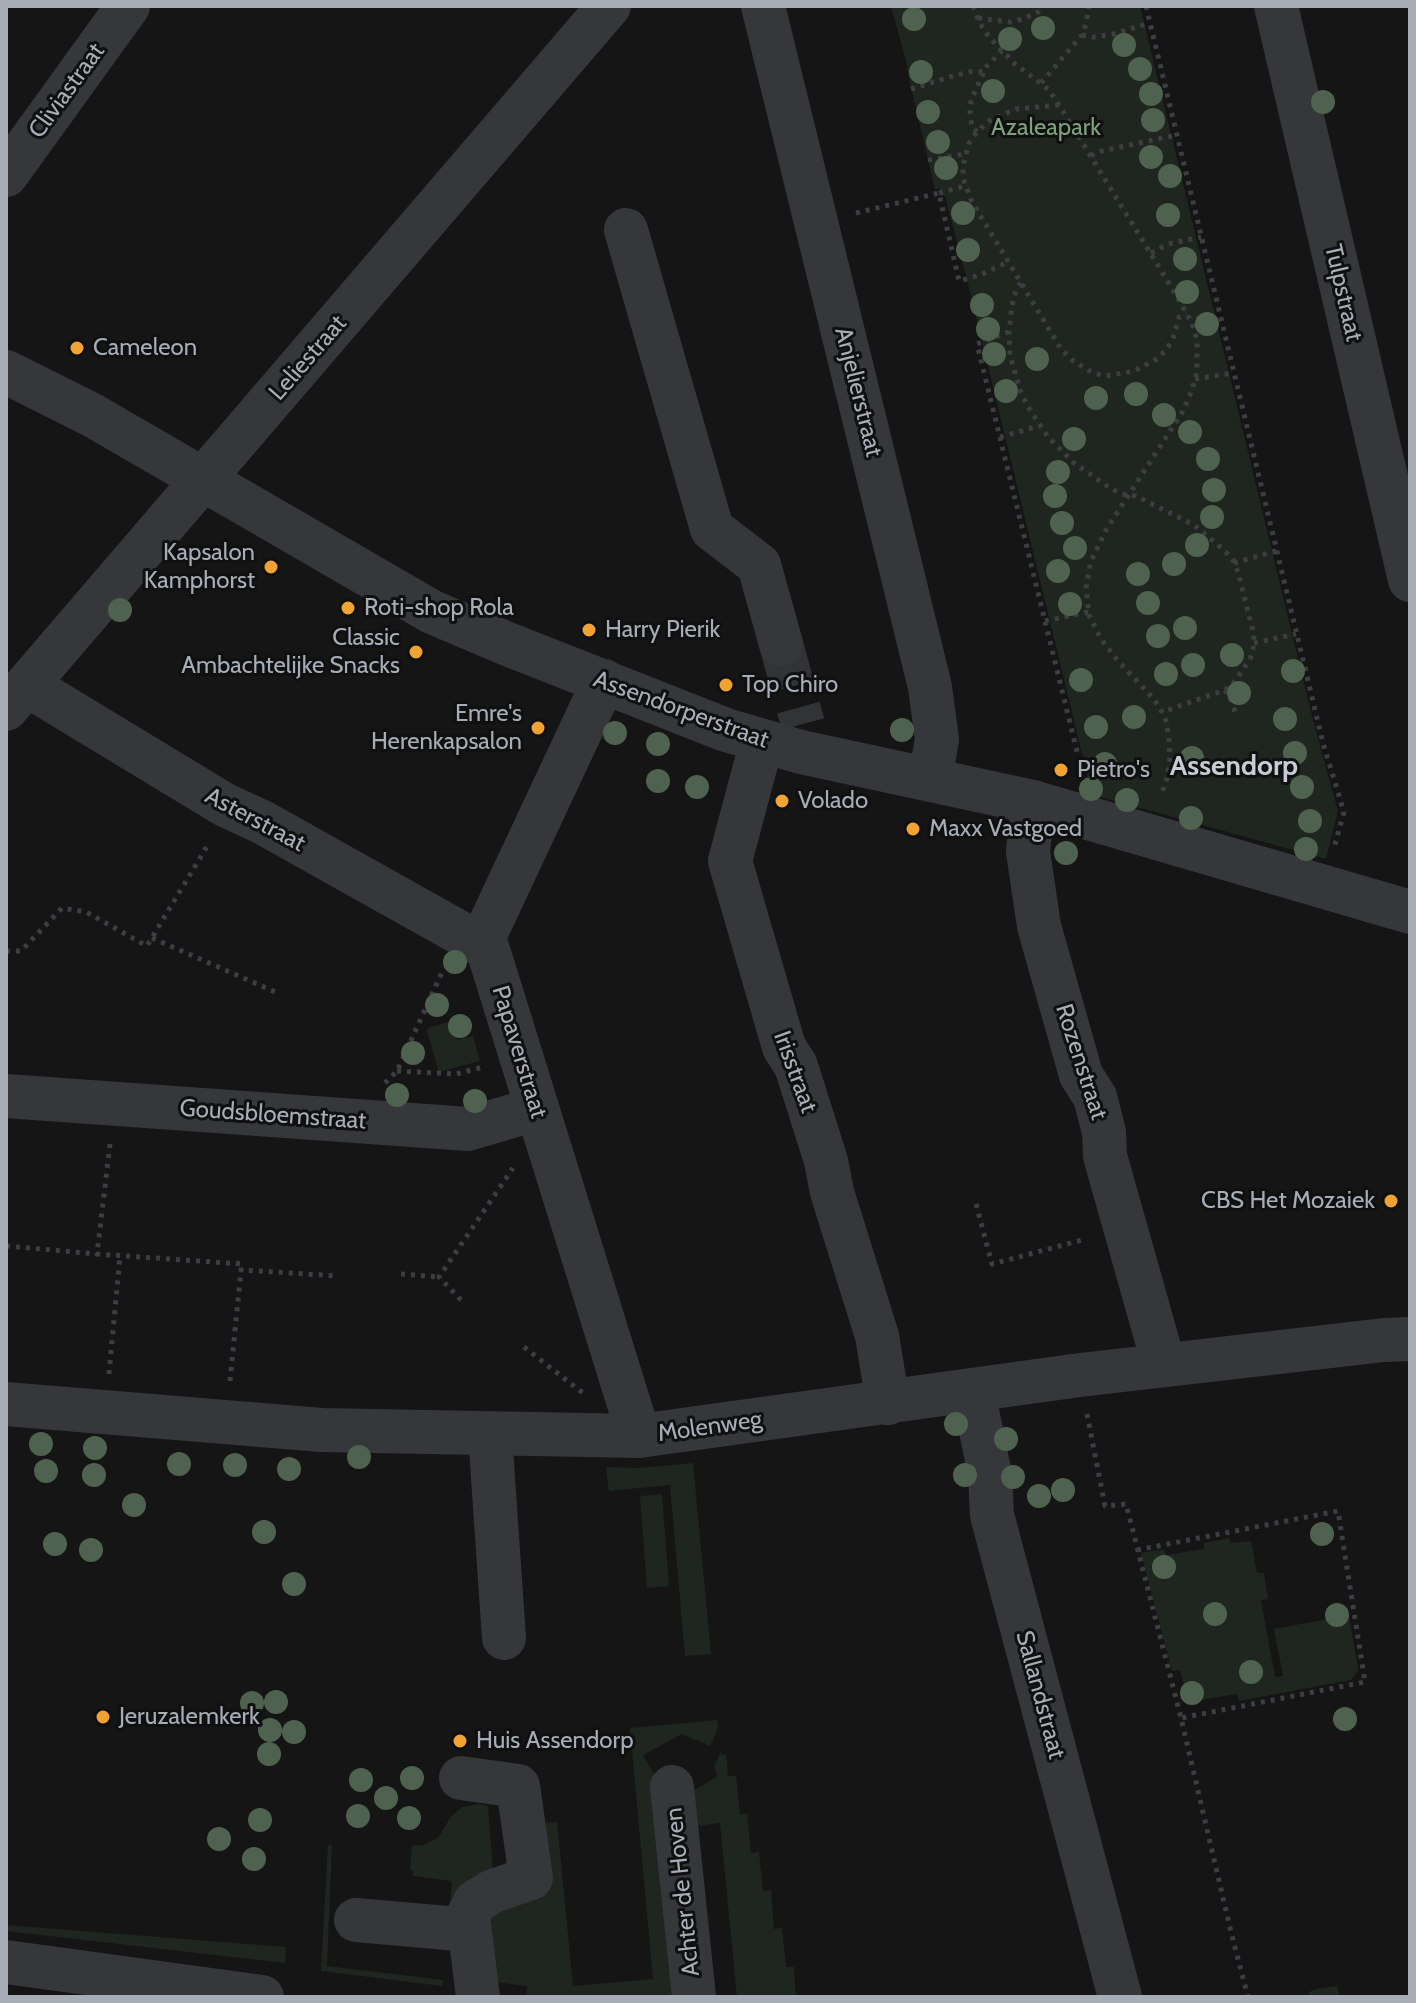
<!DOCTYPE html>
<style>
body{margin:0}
#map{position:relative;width:1416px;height:2003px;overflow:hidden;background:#151516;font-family:Cabin,sans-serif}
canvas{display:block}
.frame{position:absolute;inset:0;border:8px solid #a7adb7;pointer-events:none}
</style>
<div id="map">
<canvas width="1416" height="2003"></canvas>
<div class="frame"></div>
</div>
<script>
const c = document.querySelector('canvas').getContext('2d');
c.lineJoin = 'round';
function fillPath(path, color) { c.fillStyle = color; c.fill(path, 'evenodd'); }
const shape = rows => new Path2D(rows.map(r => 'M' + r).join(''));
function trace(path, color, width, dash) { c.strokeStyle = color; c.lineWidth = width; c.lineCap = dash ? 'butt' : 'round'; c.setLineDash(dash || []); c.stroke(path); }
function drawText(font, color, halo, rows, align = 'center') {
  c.font = font + ' Cabin,sans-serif'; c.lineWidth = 6; c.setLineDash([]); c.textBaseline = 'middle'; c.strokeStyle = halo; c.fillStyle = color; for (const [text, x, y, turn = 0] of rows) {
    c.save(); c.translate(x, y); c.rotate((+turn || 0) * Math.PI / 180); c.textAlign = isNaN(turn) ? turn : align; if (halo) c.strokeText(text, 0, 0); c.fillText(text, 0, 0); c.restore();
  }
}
const green = shape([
 [891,6,1140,6,1312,716,1338,811,1326,859,1089,794,1087,791,1089,783,1076,729,970,292,945,196,942,196,940,188,935,190,907,70,908,68],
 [451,1021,457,1040,473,1036,480,1061,439,1072,427,1031,428,1028],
 [693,1463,711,1654,685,1656,670,1485,609,1491,606,1467,640,1468],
 [662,1494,669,1586,647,1588,640,1496],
 [1229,1538,1231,1543,1251,1541,1257,1573,1264,1573,1268,1599,1261,1600,1275,1677,1283,1676,1274,1629,1349,1615,1358,1668,1358,1671,1351,1680,1239,1701,1237,1694,1188,1702,1180,1670,1172,1671,1141,1553,1164,1549,1166,1555,1204,1549,1204,1543],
 [717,1720,718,1728,710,1746,682,1734,643,1755,662,1788,681,1997,526,1997,527,1986,487,1981,486,1911,539,1823,557,1822,573,1986,653,1979,630,1728],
 [721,1751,721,1755,726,1754,728,1776,736,1776,740,1814,747,1814,751,1853,759,1852,763,1891,771,1890,774,1929,782,1928,786,1967,794,1967,796,1997,737,1997,720,1823,688,1827,685,1796,718,1776,714,1767],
 [480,1804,488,1806,493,1870,449,1918,452,1881,413,1876,413,1871,410,1870,412,1846,423,1845,438,1838,450,1818,462,1807],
 [328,1845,332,1845,327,1966,443,1980,442,1986,321,1971],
 [6,1925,286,1947,285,1963,6,1931],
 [1337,1986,1340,1997,1306,1997,1311,1991,1316,1989]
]);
const minorTunnel = shape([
 [781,644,803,724]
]);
const path = shape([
 [973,6,979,22,989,37,1014,63,1049,90,1059,105,1167,280,1192,323,1197,340,1197,372,1192,390,1183,411,1106,530,1091,561,1086,588,1089,615,1101,639,1118,661,1152,697,1160,708,1166,721,1169,738,1170,757,1167,778,1161,796],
 [1146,6,1323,743,1344,812,1334,848],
 [978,18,1010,22,1023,19,1038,12,1044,6],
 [1082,35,1093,37,1113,34,1150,23],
 [1041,83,1082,35,1086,24,1089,6],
 [911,89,953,76,973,71,984,72],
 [1059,105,1016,109,989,121,977,132,969,143,963,166,963,178,971,200,1061,349,1072,360,1093,373,1105,376,1134,371,1157,359,1166,350,1173,339,1179,317,1186,313],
 [977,132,972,127,970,112,971,100,986,67,1002,51],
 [1091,156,1097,152,1177,135],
 [928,160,965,154],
 [939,193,965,186],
 [856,213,939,193,959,281,980,275,1008,262],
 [1151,253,1168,244,1201,237],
 [1021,283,1017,288,1013,299,1009,332,1010,355,1020,390,1028,407,1048,437,1074,463,1107,486,1121,494,1136,496,1194,525,1224,550,1233,560,1238,572,1254,635,1253,649,1250,659,1233,684,1225,690,1162,712],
 [1009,332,977,344,1083,776],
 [1195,379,1233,373],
 [1000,437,1029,429,1038,424],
 [1234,563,1276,551],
 [1045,621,1088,612],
 [1254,643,1296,634],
 [1225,690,1230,697,1236,715],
 [152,938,280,994],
 [6,951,21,951,62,908,86,912,147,946,209,843],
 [397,1071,456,1074,483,1067],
 [385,1083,397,1071,444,968],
 [110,1144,97,1254,242,1264,241,1270,338,1276],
 [976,1204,992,1264,1086,1239],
 [6,1246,97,1254],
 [401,1274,439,1277],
 [461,1300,439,1277,513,1168],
 [524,1347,583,1393],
 [109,1374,120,1256],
 [230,1381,241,1270],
 [1087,1414,1105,1506,1126,1504,1181,1718,1231,1932,1248,1997],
 [1137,1550,1338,1511,1365,1682,1181,1718]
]);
const minor = shape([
 [763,6,930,687,937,739,930,780],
 [1276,6,1410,580],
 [6,175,128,6],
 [626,230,712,529,759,565,781,644],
 [6,372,92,415,432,612,505,643,726,730,801,752,1033,802,1410,912],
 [604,681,484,937,639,1436],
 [27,685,225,805,262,822,487,948],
 [6,709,609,6],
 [762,741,730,861,784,1047,796,1066,826,1161,832,1192,877,1336,888,1403],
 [1033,802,1028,852,1039,926,1081,1075,1095,1097,1104,1132,1105,1156,1164,1365],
 [6,1096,468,1129,536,1109],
 [973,1391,990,1475,992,1515,1120,1997],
 [6,1404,322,1430,639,1436,1080,1375,1384,1340,1410,1339],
 [490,1434,504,1638],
 [461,1778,518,1786,531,1878,493,1891,475,1902,468,1916,478,1997],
 [672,1787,694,1997],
 [356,1920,470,1930],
 [6,1962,262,1997]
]);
const trees = [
 [914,19],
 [1043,28],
 [1010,39],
 [1124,45],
 [1140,69],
 [921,72],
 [993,91],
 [1151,94],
 [1323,102],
 [928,112],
 [1153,120],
 [938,142],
 [1151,157],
 [946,168],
 [1170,176],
 [963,213],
 [1168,215],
 [968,250],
 [1185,259],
 [1187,292],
 [982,305],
 [1207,324],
 [988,329],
 [994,354],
 [1037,359],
 [1006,391],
 [1136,394],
 [1096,398],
 [1164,415],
 [1190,432],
 [1074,439],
 [1208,459],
 [1058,472],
 [1214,490],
 [1055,496],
 [1212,517],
 [1062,523],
 [1197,545],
 [1075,548],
 [1174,564],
 [1058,571],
 [1138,574],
 [1148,603],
 [1070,604],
 [120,610],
 [1185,628],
 [1158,636],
 [1232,655],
 [1193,665],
 [1293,671],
 [1166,674],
 [1081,680],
 [1239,693],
 [1134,717],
 [1285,719],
 [1096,727],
 [902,730],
 [615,733],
 [658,744],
 [1295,753],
 [1192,758],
 [1105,764],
 [658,781],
 [697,787],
 [1302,787],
 [1091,789],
 [1127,800],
 [1191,818],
 [1310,821],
 [1306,849],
 [1066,853],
 [455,962],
 [437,1005],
 [460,1026],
 [413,1053],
 [397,1095],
 [475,1101],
 [956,1424],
 [1006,1439],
 [41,1444],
 [95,1448],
 [359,1457],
 [179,1464],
 [235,1465],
 [289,1469],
 [46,1471],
 [94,1475],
 [965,1475],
 [1013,1477],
 [1063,1490],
 [1039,1496],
 [134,1505],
 [264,1532],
 [1322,1534],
 [55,1544],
 [91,1550],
 [1164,1567],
 [294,1584],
 [1215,1614],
 [1337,1615],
 [1251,1672],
 [1192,1693],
 [276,1702],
 [252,1703],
 [1345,1719],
 [270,1730],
 [294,1732],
 [269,1754],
 [412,1778],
 [361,1780],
 [386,1798],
 [358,1816],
 [409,1818],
 [260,1820],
 [219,1839],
 [254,1859]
];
const markers = [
 [77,348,8,"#f0a233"],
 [271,567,8,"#f0a233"],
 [348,608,8,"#f0a233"],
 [589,630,8,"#f0a233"],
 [416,652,8,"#f0a233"],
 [726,685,8,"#f0a233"],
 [538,728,8,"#f0a233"],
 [1061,770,8,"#f0a233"],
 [782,801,8,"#f0a233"],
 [913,829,8,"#f0a233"],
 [1391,1201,8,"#f0a233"],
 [103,1717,8,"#f0a233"],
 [460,1741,8,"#f0a233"]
];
const streetNames = [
 ["Cliviastraat",67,91,-54],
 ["Tulpstraat",1343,293,77],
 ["Leliestraat",308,358,-49],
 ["Anjelierstraat",858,392,76],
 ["Assendorperstraat",681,710,20],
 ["Asterstraat",255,820,28],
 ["Papaverstraat",519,1052,73],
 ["Rozenstraat",1081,1062,72],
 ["Irisstraat",795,1072,70],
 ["Goudsbloemstraat",273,1115,4],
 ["Molenweg",710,1427,-8],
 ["Sallandstraat",1040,1695,75],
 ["Achter de Hoven",683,1892,-96]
];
const parkNames = [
 ["Azaleapark",1046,128]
];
const poiNames = [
 ["Cameleon",93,348],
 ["Kapsalon",255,553,"right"],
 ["Kamphorst",255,581,"right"],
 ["Roti-shop Rola",364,608],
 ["Harry Pierik",605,630],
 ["Classic",400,638,"right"],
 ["Ambachtelijke Snacks",400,666,"right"],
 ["Top Chiro",742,685],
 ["Emre's",522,714,"right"],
 ["Herenkapsalon",522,742,"right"],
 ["Pietro's",1077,770],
 ["Volado",798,801],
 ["Maxx Vastgoed",929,829],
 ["CBS Het Mozaiek",1375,1201,"right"],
 ["Jeruzalemkerk",119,1717],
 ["Huis Assendorp",476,1741]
];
const quarterNames = [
 ["Assendorp",1234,767]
];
fillPath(green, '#1f261f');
trace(minorTunnel, '#323336', 44, [44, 22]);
trace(path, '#3c3e42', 5, [4, 6]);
trace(minor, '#36373b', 44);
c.fillStyle = '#4f624f';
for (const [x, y] of trees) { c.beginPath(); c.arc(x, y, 12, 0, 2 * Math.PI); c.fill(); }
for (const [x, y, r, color] of markers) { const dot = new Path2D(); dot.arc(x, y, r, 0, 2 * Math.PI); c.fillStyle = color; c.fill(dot); trace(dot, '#101011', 3); }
drawText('24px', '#a7adb7', '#101011', streetNames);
drawText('24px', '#7ea17e', '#101011', parkNames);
drawText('24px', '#a7adb7', '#101011', poiNames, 'left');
drawText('bold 28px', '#c8cbd3', '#101011', quarterNames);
</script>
